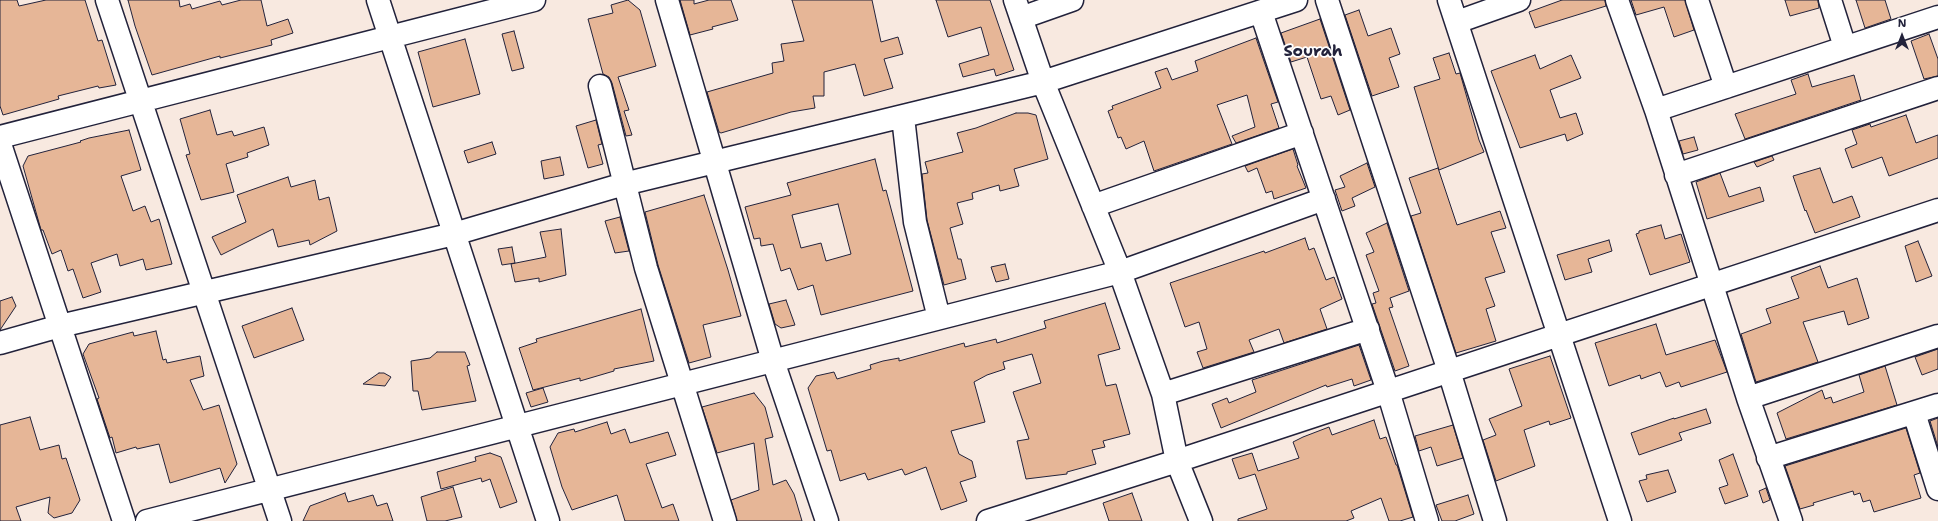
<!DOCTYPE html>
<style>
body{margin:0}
#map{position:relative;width:1938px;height:521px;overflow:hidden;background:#f8e9e0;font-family:"Shantell Sans",sans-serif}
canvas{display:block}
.north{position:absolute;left:1882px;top:16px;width:40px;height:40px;-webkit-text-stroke:3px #fff;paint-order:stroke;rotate:0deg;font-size:11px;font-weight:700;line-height:16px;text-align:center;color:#22223b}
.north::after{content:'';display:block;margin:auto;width:14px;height:18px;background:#22223b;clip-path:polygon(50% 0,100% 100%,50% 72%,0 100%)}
</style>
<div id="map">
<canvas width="1938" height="521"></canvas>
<div class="north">N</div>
</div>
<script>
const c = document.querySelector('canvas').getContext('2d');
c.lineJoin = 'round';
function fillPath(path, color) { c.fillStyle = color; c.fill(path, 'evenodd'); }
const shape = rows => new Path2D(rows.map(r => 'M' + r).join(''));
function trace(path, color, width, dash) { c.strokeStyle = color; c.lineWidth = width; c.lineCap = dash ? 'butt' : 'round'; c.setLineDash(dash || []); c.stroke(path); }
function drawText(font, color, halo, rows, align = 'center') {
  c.font = font + ' "Shantell Sans",sans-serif'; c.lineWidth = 3.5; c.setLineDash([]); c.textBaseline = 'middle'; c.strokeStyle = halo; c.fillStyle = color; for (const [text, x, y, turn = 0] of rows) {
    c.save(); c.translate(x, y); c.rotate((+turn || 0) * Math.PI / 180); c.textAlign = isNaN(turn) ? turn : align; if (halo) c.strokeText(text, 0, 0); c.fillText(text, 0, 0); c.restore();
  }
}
const building = shape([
 [0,0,17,0,19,6,46,0,85,0,98,41,102,40,116,85,99,88,98,86,58,96,59,99,3,115,0,106,0,0],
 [128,0,179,0,180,7,190,4,192,9,220,1,222,5,241,0,261,0,267,26,288,19,293,33,271,40,272,45,220,58,220,56,152,75,135,26,128,0],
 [628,0,640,10,656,66,618,77,629,110,624,111,632,135,626,136,612,83,609,77,603,74,588,19,613,13,611,5,628,0],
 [680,0,694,0,694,4,709,0,731,0,738,20,712,27,713,29,690,35,680,0],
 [792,0,872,0,881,42,898,37,903,54,884,59,893,88,864,96,855,64,824,72,824,96,813,96,815,108,791,112,721,133,719,132,707,92,773,73,772,63,784,61,781,44,804,41,792,0],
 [936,0,990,0,1014,70,996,76,994,69,963,77,959,64,989,55,981,27,948,37,936,0],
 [1562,0,1605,0,1606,6,1535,28,1529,12,1562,0],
 [1631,0,1685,0,1694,30,1674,37,1664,7,1636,15,1631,0],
 [1785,0,1818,0,1819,8,1790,16,1785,0],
 [1856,0,1885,0,1891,19,1865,28,1856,0],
 [1359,10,1368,36,1391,28,1400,54,1389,58,1399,87,1372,96,1345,15,1359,10],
 [1320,19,1350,110,1338,115,1331,96,1321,99,1307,57,1291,62,1281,33,1320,19],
 [514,31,524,68,512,71,502,34,514,31],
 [1929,34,1938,59,1938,76,1924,79,1911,41,1929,34],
 [1256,38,1278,102,1271,104,1279,128,1236,143,1232,136,1255,127,1247,95,1217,105,1232,144,1154,171,1144,141,1126,149,1121,137,1118,138,1108,111,1113,109,1112,106,1161,88,1155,72,1167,68,1172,80,1198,71,1195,61,1256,38],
 [465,39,480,94,433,107,418,52,465,39],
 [1449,53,1456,74,1460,73,1479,140,1484,152,1439,170,1414,87,1440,79,1433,58,1449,53],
 [1535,55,1540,69,1571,55,1581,78,1550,90,1560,118,1576,113,1583,134,1567,141,1565,134,1520,148,1491,71,1535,55],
 [1808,74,1812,87,1854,75,1861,100,1745,139,1735,114,1796,94,1791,80,1808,74],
 [210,110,217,135,232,131,234,136,264,127,269,145,247,153,248,157,226,164,234,192,201,200,186,155,190,154,180,119,210,110],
 [1016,113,1028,113,1036,115,1048,159,1014,169,1019,186,1000,191,999,185,972,193,973,199,957,203,963,224,950,228,958,259,961,259,966,279,944,285,927,220,922,174,928,173,925,162,963,152,957,133,976,128,1016,113],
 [1906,115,1916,143,1938,135,1938,158,1889,176,1882,157,1852,168,1845,149,1857,144,1852,130,1870,124,1871,127,1906,115],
 [596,120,602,144,598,145,603,164,588,168,576,126,596,120],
 [129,130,141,170,121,176,133,211,145,206,151,222,159,219,172,264,146,270,143,259,120,266,117,254,91,263,101,292,83,298,73,269,68,271,61,250,52,254,43,230,41,230,23,166,28,156,81,142,80,141,89,138,129,130],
 [1694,137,1698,150,1683,154,1679,141,1694,137],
 [492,142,496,154,468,163,464,151,492,142],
 [1293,149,1298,165,1297,166,1306,188,1274,199,1272,191,1266,193,1257,168,1248,172,1245,166,1293,149],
 [1772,156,1774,160,1757,167,1754,162,1772,156],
 [560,157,564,175,544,179,541,161,560,157],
 [875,159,883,191,886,190,913,291,821,315,813,285,798,290,790,268,781,271,773,244,761,246,760,238,754,239,745,207,791,195,787,183,875,159],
 [838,204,851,254,826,261,821,243,801,248,792,215,838,204],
 [1367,163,1375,187,1352,198,1355,206,1342,211,1335,190,1345,187,1340,176,1367,163],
 [1438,168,1457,225,1500,211,1506,228,1491,232,1505,272,1485,278,1495,306,1486,309,1496,341,1456,353,1411,216,1421,213,1409,178,1438,168],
 [1820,168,1833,203,1852,196,1860,217,1815,233,1806,210,1805,211,1793,176,1820,168],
 [1720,173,1729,197,1760,187,1764,201,1707,219,1696,182,1720,173],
 [288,177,291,187,315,180,319,200,329,197,337,231,310,245,309,240,278,247,273,229,221,255,212,237,246,222,237,195,288,177],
 [704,195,728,270,741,316,703,325,711,357,689,363,658,265,645,212,704,195],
 [620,217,629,251,615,253,605,221,620,217],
 [1387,223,1409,291,1390,298,1393,307,1389,308,1409,366,1395,371,1372,304,1376,303,1373,293,1379,291,1366,255,1374,252,1366,233,1387,223],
 [1661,225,1665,239,1681,234,1690,262,1650,275,1636,234,1639,233,1639,231,1661,225],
 [561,229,566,275,539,282,539,278,515,282,511,264,546,257,540,232,561,229],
 [1305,238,1309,250,1314,248,1326,280,1334,277,1342,299,1320,309,1327,329,1284,343,1279,329,1249,340,1254,352,1203,368,1197,352,1207,349,1199,322,1185,327,1170,283,1264,251,1265,253,1305,238],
 [1609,240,1612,251,1588,259,1592,272,1565,280,1557,255,1609,240],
 [1918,241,1932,276,1916,282,1905,246,1918,241],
 [512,247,515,263,502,265,498,249,512,247],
 [1005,264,1009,279,996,282,991,267,1005,264],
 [1820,266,1828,288,1857,278,1869,318,1848,325,1844,311,1803,322,1818,362,1756,382,1741,334,1771,323,1766,309,1799,298,1791,277,1820,266],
 [12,297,16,306,0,330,0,301,12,297],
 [786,300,795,325,781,328,775,324,769,304,786,300],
 [1105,303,1120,349,1098,355,1106,386,1116,384,1130,434,1103,441,1105,447,1092,450,1096,464,1067,472,1067,474,1026,479,1017,441,1029,439,1013,392,1041,383,1032,354,1003,362,1005,369,987,375,974,382,985,422,951,431,959,454,972,461,976,477,960,482,967,501,941,510,926,467,905,475,902,469,868,480,865,473,840,481,831,450,827,451,808,388,816,376,834,372,837,379,871,369,870,365,883,361,899,358,899,361,964,343,965,347,996,339,997,343,1046,328,1044,321,1105,303],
 [292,308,304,340,254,358,242,326,292,308],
 [641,309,654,361,614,369,614,371,580,381,580,378,533,390,519,348,537,342,536,339,641,309],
 [1656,324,1666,355,1715,340,1727,372,1681,387,1679,382,1666,387,1660,372,1641,379,1640,375,1609,386,1595,343,1656,324],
 [156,331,163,360,166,359,167,363,200,356,204,376,190,380,203,410,219,405,237,464,225,483,220,468,170,483,159,444,137,449,136,447,116,453,112,437,110,438,97,399,99,398,83,354,89,344,133,332,134,336,156,331],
 [1359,345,1371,380,1354,386,1352,379,1327,387,1326,385,1221,428,1212,404,1227,398,1229,403,1256,392,1252,380,1359,345],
 [1938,349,1938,369,1922,375,1915,357,1938,349],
 [437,352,465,352,470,365,467,366,476,401,422,410,418,391,413,391,411,361,430,358,437,352],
 [1550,356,1571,418,1550,425,1549,421,1524,430,1535,466,1496,481,1483,440,1496,435,1489,419,1522,406,1509,369,1550,356],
 [1885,366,1897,405,1786,439,1777,413,1822,390,1825,399,1831,397,1833,403,1864,392,1859,375,1885,366],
 [379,373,384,373,391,377,385,386,363,384,379,373],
 [543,388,548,402,531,407,526,393,543,388],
 [754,393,765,407,773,437,765,439,773,485,786,480,794,494,802,521,737,521,731,500,759,490,754,443,717,453,702,407,754,393],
 [1706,409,1711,423,1679,433,1682,440,1639,455,1631,433,1674,418,1674,419,1706,409],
 [30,417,40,450,59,445,62,459,66,458,80,500,72,513,54,518,48,513,50,497,16,507,21,521,0,521,0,425,30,417],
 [1938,418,1938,447,1930,421,1938,418],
 [1374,420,1380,439,1386,437,1396,465,1397,465,1413,517,1400,521,1389,521,1381,498,1351,511,1354,518,1346,521,1238,521,1238,519,1267,509,1255,474,1239,479,1232,459,1252,453,1258,471,1299,458,1293,442,1303,437,1329,427,1332,435,1374,420],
 [607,422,611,434,625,429,630,443,668,432,676,455,646,464,662,508,673,504,679,521,625,521,617,495,572,510,562,487,550,447,558,433,574,429,575,432,607,422],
 [1453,425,1463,458,1437,466,1431,447,1419,451,1415,436,1453,425],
 [1906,428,1920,473,1914,475,1921,498,1874,512,1870,500,1863,502,1860,493,1854,495,1853,491,1813,503,1814,505,1800,509,1785,466,1906,428],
 [490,453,501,457,517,502,500,508,490,479,482,482,481,478,441,489,437,472,476,461,475,457,490,453],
 [1733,454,1748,496,1725,504,1719,488,1728,485,1719,460,1733,454],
 [1668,470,1676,492,1647,502,1639,481,1647,479,1646,475,1668,470],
 [453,487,462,517,445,521,427,521,421,497,453,487],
 [1766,488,1770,500,1763,503,1759,491,1766,488],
 [345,493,348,502,373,495,377,506,387,503,393,521,303,521,310,506,345,493],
 [1132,493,1142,521,1109,521,1103,503,1132,493],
 [1468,495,1474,514,1455,521,1442,521,1436,505,1468,495]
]);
const minor = shape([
 [107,0,280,521],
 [378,0,548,521],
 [667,0,773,361,827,521],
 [1015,0,1043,82,1120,272,1163,394,1177,461,1201,521],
 [1327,0,1449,371,1495,521],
 [1449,0,1620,521],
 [1617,0,1656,110,1748,398,1791,521],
 [1697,0,1726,87],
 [1830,0,1845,47],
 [1261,12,1388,391,1427,521],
 [1021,18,1072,0],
 [1457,22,1519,0],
 [600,86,646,268,725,521],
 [1656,110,1938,17],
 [903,117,915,222,939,318],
 [0,137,534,0],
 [0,144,124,521],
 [1676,175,1938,88],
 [1093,206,1302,133],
 [0,343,60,326,454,234,624,184,1043,82,1296,0],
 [1163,394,1368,329],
 [1748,398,1938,336],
 [1914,413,1938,489],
 [1768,458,1938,405],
 [147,521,1120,272,1324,199],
 [988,521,1177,461,1938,210]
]);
const districtNames = [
 ["Sourah",1313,52]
];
fillPath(building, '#e6b697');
trace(building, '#22223b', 1);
trace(minor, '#22223b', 25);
trace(minor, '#fff', 22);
drawText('bold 16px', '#22223b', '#fff', districtNames);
</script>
